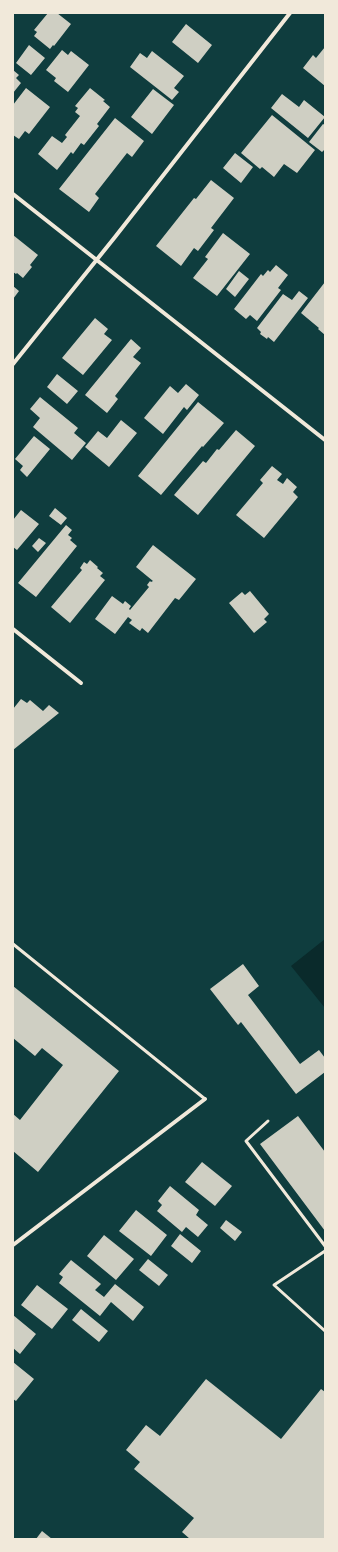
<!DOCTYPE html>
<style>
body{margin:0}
#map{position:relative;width:338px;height:1552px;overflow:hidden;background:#0f3d3e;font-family:"Varela Round",sans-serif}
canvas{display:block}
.frame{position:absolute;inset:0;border:14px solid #f1e9da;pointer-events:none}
</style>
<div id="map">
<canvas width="338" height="1552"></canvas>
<div class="frame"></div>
</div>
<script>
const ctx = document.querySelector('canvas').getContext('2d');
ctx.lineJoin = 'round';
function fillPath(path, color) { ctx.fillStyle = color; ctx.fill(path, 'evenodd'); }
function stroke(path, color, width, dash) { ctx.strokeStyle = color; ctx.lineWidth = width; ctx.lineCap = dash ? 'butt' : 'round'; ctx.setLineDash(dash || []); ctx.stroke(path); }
const water = new Path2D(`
 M 325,939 L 325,1008 L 291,966 Z`);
const building = new Path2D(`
 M 48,13 L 57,13 L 71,24 L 54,46 L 53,45 L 50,49 L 34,36 L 37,32 L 34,30 Z
 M 186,24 L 212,45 L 198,63 L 172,42 Z
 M 29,45 L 45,58 L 31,75 L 16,63 Z
 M 325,47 L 325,86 L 303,68 L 313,55 L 316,58 Z
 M 62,50 L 68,55 L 71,51 L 89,65 L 68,92 L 54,81 L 56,78 L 46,70 Z
 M 152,51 L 184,76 L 174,88 L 179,92 L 172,100 L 130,67 L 140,53 L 147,58 Z
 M 13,70 L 19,75 L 16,78 L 21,83 L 13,93 Z
 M 26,88 L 50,107 L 29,134 L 25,131 L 19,139 L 13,135 L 13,105 Z
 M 90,88 L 105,100 L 103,101 L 110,107 L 97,124 L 99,126 L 84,145 L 81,143 L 73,154 L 71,152 L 57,170 L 38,154 L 52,136 L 62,143 L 67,137 L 65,135 L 80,116 L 75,112 L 78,108 L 75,106 Z
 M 153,89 L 174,105 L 152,134 L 131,117 Z
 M 282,94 L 299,107 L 304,100 L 325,117 L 308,138 L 271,108 Z
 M 272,115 L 315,150 L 297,173 L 284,164 L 274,177 L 262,167 L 260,169 L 241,153 Z
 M 115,118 L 144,141 L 132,157 L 127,153 L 95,194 L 99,198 L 89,212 L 59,189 Z
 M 323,124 L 325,125 L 325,149 L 322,152 L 309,142 Z
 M 235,153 L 253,167 L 241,183 L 223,168 Z
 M 211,180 L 234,198 L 211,228 L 214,230 L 198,251 L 194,248 L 181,266 L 156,246 L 194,198 L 196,199 Z
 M 223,233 L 250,254 L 217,296 L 193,278 L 208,259 L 205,257 Z
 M 13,235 L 38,255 L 30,265 L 32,267 L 23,278 L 17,273 L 16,274 L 13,272 Z
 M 276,265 L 288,275 L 278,288 L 281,290 L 257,321 L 250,315 L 246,319 L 234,309 L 261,274 L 263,276 L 268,270 L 270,272 Z
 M 239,271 L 249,279 L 235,297 L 226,289 Z
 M 325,282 L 325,335 L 318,329 L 319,328 L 301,313 Z
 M 13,286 L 19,291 L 13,299 Z
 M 299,291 L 308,298 L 274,342 L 268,337 L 267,339 L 260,334 L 261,332 L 257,328 L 283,294 L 292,300 Z
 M 95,318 L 108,329 L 104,334 L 112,340 L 83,375 L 62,358 Z
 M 131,339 L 141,348 L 133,357 L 141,363 L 115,396 L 118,399 L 107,413 L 85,395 Z
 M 57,374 L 78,391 L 67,404 L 47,387 Z
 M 186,384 L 199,395 L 187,410 L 184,407 L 163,434 L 144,418 L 170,386 L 178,393 Z
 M 40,397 L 78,428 L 74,433 L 86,443 L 72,460 L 33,427 L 40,418 L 30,409 Z
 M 198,402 L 224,423 L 203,447 L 202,446 L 161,495 L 138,476 Z
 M 121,420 L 137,433 L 109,467 L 85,447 L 98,431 L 107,438 Z
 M 236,430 L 255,446 L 198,515 L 174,495 L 203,461 L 206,463 L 217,449 L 219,450 Z
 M 34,436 L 50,449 L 27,477 L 20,470 L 23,466 L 15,459 Z
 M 272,466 L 282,474 L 277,480 L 283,484 L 287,478 L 297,487 L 293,492 L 298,497 L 264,538 L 236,515 L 263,483 L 260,480 Z
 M 55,508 L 67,518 L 61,525 L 49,516 Z
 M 21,510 L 39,524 L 17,550 L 13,547 L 13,520 Z
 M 66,525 L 72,530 L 68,535 L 72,538 L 70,540 L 77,546 L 36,597 L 18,583 Z
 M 39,538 L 46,543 L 38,552 L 32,546 Z
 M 153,545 L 196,579 L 179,600 L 175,598 L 148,633 L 142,628 L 140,631 L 129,623 L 132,620 L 128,617 L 115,634 L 95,619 L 112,596 L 123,604 L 125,601 L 131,606 L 129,609 L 130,610 L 149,587 L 147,585 L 150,581 L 151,582 L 153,581 L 136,567 Z
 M 90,560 L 98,567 L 97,568 L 103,573 L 100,576 L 105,580 L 70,623 L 51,607 L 82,570 L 80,568 L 84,562 L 87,564 Z
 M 250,591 L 269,614 L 264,619 L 267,622 L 254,633 L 229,603 L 242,592 L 245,595 Z
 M 21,699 L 27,703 L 30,700 L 43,711 L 49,705 L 59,713 L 13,750 L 13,709 Z
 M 243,964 L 259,986 L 248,995 L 300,1064 L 319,1050 L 325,1058 L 325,1072 L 296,1094 L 241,1022 L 238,1025 L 210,989 Z
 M 13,986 L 119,1071 L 38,1172 L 13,1151 L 13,1114 L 20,1120 L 63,1065 L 42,1048 L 35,1056 L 13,1038 Z
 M 298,1116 L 325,1152 L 325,1231 L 260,1144 Z
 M 202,1162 L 232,1186 L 215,1206 L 185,1182 Z
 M 170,1186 L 199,1210 L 196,1215 L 208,1225 L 198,1237 L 186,1227 L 182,1232 L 157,1211 L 162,1205 L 158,1201 Z
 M 136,1210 L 167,1235 L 151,1256 L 119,1231 Z
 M 226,1220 L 242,1232 L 235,1241 L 220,1228 Z
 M 180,1234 L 201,1251 L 192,1263 L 171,1246 Z
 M 104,1235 L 134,1259 L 116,1280 L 87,1256 Z
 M 148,1259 L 168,1275 L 159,1286 L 139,1270 Z
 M 71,1260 L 101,1284 L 95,1290 L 104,1297 L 115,1284 L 144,1307 L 133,1321 L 111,1302 L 100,1316 L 59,1283 L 63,1277 L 59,1274 Z
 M 37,1285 L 68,1309 L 52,1329 L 21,1305 Z
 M 81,1309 L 108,1331 L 99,1342 L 72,1320 Z
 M 13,1315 L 36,1334 L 20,1354 L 13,1348 Z
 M 13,1362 L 34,1379 L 16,1401 L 13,1399 Z
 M 206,1379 L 281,1439 L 321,1389 L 325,1392 L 325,1539 L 190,1539 L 182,1532 L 194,1518 L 134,1469 L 140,1462 L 126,1450 L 146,1425 L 160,1436 Z
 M 42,1531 L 52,1539 L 36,1539 Z`);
const service = new Path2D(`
 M 13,944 L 205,1099
 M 268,1121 L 246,1141 L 325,1246
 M 325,1251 L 274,1285 L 325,1331`);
const minor = new Path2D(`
 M 13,194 L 325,440
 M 13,364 L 115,237 L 290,13
 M 13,629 L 81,683
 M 13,1245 L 205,1099`);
fillPath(water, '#0a2a2b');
fillPath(building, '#cfcfc3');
stroke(service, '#f1e9da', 3);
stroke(minor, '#f1e9da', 4);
</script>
